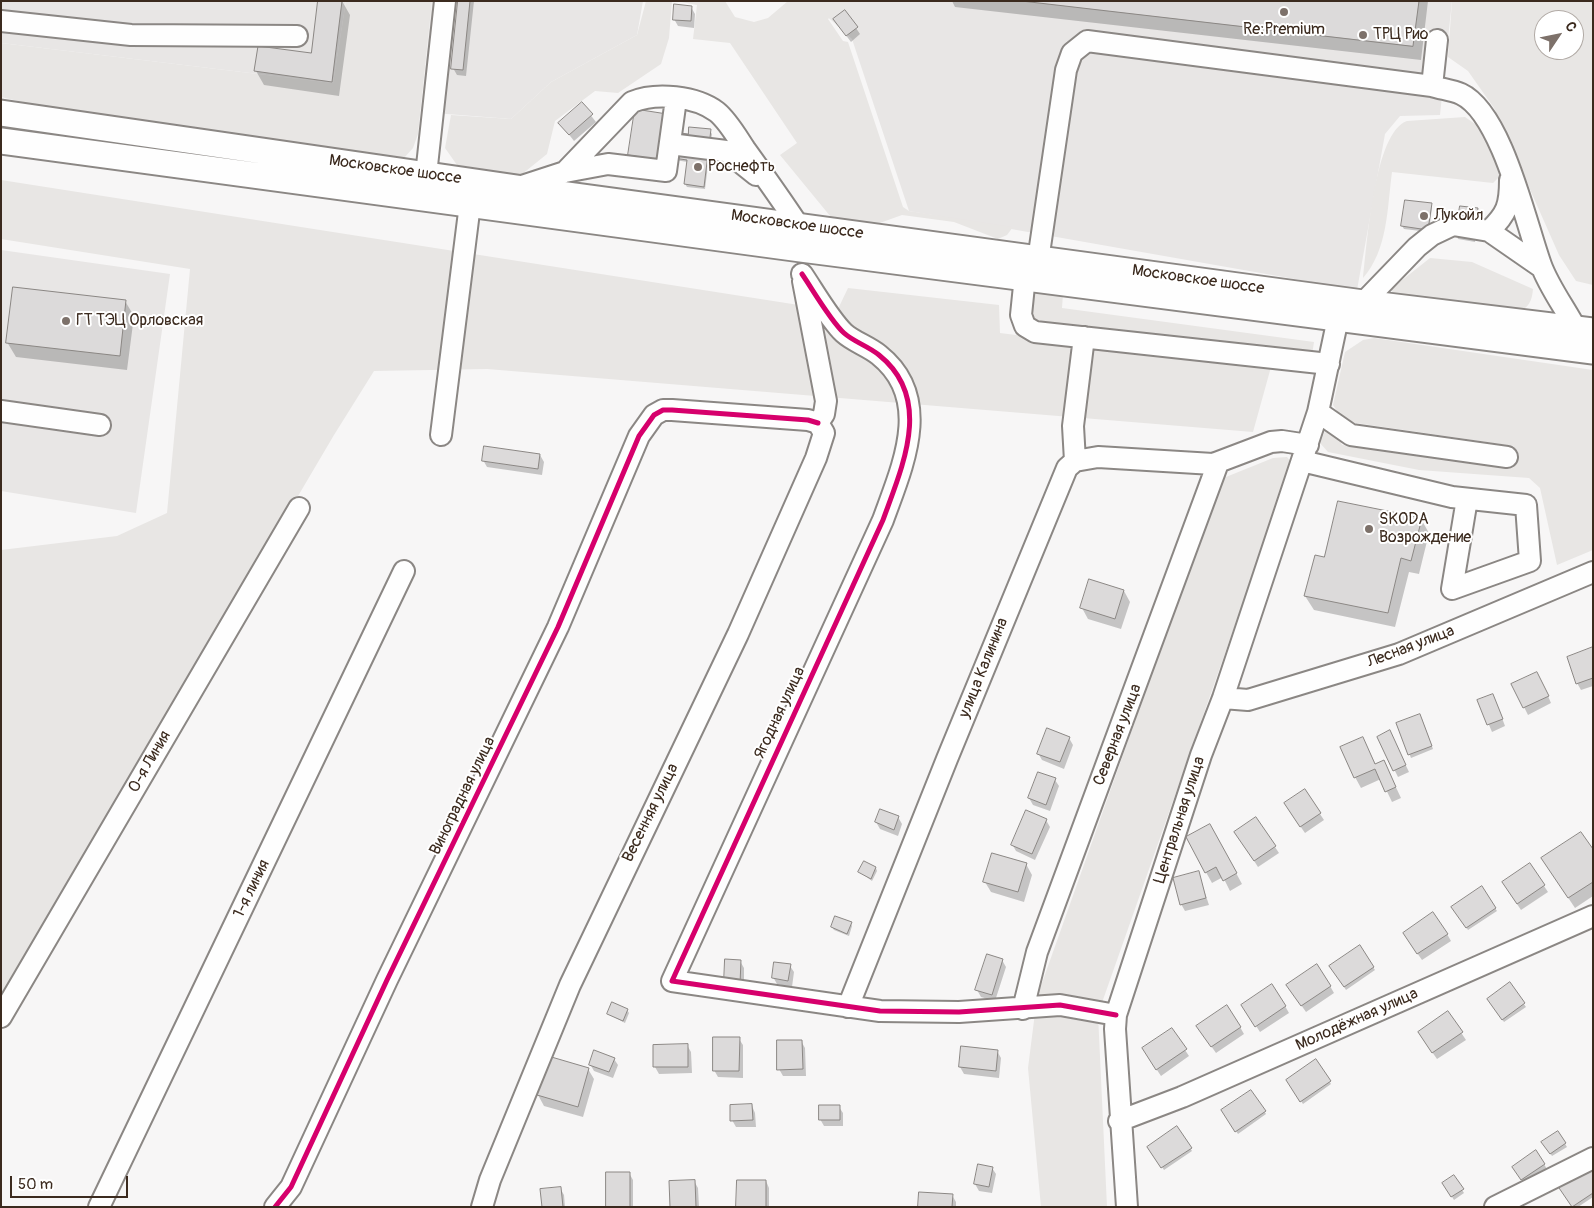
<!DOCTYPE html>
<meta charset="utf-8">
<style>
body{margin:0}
#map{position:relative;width:1594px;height:1208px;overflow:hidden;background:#f7f6f6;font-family:Pangolin,sans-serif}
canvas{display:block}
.frame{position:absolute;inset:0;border:2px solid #3b2a1e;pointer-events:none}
.north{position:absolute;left:1534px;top:10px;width:50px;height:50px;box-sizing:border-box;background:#fff;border:1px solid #b1aaa5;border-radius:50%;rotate:56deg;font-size:14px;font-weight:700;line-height:20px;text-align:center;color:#3b2a1e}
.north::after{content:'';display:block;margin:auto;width:18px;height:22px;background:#7d716a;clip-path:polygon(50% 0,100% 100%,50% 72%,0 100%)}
.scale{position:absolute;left:10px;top:1176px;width:118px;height:22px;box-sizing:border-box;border:2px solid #3b2a1e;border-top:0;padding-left:6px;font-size:15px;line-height:18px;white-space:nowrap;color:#3b2a1e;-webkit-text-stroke:4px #fff;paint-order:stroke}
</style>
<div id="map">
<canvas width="1594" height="1208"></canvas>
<div class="frame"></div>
<div class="north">С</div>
<div class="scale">50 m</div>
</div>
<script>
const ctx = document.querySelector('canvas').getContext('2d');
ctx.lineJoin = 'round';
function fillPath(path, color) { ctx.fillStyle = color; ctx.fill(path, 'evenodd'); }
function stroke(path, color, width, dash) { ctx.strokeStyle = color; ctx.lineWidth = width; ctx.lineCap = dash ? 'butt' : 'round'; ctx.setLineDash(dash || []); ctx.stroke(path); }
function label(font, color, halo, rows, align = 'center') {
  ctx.font = font + ' Pangolin,sans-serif'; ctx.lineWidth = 4; ctx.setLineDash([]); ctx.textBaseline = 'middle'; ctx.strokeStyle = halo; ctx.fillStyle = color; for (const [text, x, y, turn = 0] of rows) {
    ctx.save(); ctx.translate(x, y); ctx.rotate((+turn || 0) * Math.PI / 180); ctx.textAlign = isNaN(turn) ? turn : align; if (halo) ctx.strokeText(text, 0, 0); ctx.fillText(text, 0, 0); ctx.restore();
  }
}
const built = new Path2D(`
 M 1,1 L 346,1 L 333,83 L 1,43 Z
 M 432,1 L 643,1 L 637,35 L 551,82 L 511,119 L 421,112 Z
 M 810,1 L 1452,1 L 1440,115 L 1400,116 L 1385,134 L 1357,290 L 909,211 L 852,39 Z
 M 1,250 L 170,274 L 136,513 L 1,491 Z`);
const green = new Path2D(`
 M 346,1 L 432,1 L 418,134 L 413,148 L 404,158 L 27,103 L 1,97 L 1,43 L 333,83 Z
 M 646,1 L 672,1 L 669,38 L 661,64 L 618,93 L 595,91 L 555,121 L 547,154 L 521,175 L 457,165 L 445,148 L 451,115 L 511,119 L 551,82 L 637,35 Z
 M 676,1 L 725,1 L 735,17 L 754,22 L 768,18 L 788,1 L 848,1 L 828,19 L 843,41 L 848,42 L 903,207 L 909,211 L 1013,227 L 1007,235 L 998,239 L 954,222 L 902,215 L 877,224 L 835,222 L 780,155 L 797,143 L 730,43 L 693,39 L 697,5 Z
 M 1452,1 L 1593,1 L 1593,285 L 1576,281 L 1559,255 L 1494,108 L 1468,71 L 1448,57 ZM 1544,20 L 1574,20 L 1574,50 L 1544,50 Z
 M 1465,117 L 1478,126 L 1486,138 L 1499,170 L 1499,177 L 1493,183 L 1392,172 C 1387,209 1388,249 1363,278 C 1367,245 1374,132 1407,121 Z
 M 1,180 L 837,311 L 848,288 L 999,305 L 1000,333 L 1271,367 L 1253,432 L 487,369 L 374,371 L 334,435 L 1,1000 L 1,550 L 117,536 L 167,513 L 190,269 L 1,239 Z
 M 1430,258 L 1472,262 L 1533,289 C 1532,301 1529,308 1517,312 L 1394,296 L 1391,289 Z
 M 1030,290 L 1063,294 L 1062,308 L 1314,342 L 1312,355 L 1030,322 Z
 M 1374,338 L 1593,370 L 1593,550 L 1557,565 L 1540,488 L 1529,478 L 1419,470 L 1328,452 L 1320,443 L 1325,431 L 1337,434 L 1342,445 L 1513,466 L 1514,446 L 1349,422 L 1342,418 L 1333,405 L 1345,352 L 1363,340 Z
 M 1287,457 L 1292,463 L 1098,1014 L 1107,1207 L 1041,1207 L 1028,1068 L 1037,997 L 1221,479 L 1273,458 Z`);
const shadow = new Path2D(`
 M 319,1 L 342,1 L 350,15 L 339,96 L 264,85 L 256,71 L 312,54 Z
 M 460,1 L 474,1 L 466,76 L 457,75 L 453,68 Z
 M 952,1 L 1428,1 L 1421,60 L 955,7 Z
 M 691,7 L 695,14 L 694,28 L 678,26 L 674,19 Z
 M 839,26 L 856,28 L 860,34 L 851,42 Z
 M 582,104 L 596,122 L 574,141 L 560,123 Z
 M 710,131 L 712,134 L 705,189 L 687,187 L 685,184 L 688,162 L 667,159 L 635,165 L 629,155 L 671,134 L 689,136 Z
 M 1431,204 L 1432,207 L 1429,232 L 1404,229 L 1402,226 Z
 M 1478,210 L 1479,212 L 1475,242 L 1458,239 L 1457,236 Z
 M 125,301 L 134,316 L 127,370 L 16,357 L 7,342 Z
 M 540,455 L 544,462 L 542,475 L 487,467 L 483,460 Z
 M 1421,519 L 1429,533 L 1419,574 L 1409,572 L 1395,627 L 1314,610 L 1305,596 L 1325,558 Z
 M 1124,591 L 1130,602 L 1121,629 L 1088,619 L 1082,608 Z
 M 1593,649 L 1593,686 L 1581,690 L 1577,683 Z
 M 1541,680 L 1551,703 L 1528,715 L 1513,685 Z
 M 1479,701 L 1496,702 L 1505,726 L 1492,732 Z
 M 1422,719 L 1433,749 L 1411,758 L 1398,724 Z
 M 1378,737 L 1393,739 L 1409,772 L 1398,777 Z
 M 1069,738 L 1073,745 L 1064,769 L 1042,760 L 1038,753 Z
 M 1363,739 L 1376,765 L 1384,762 L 1401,798 L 1392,802 L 1381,779 L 1361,788 L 1355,777 Z
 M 1055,780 L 1059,786 L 1050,811 L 1033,805 L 1029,798 Z
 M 1289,810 L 1320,814 L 1324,820 L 1305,833 Z
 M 898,817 L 902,824 L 898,836 L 880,829 L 876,822 Z
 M 1046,820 L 1050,827 L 1035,860 L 1016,851 L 1012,844 Z
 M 1216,836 L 1242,884 L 1230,891 L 1223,877 L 1212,883 L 1187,838 Z
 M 1240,839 L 1275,847 L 1279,853 L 1258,867 Z
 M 1593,851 L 1593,896 L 1575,908 L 1549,869 Z
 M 1026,864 L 1032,875 L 1024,902 L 991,892 L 985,882 Z
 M 876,868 L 877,871 L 872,881 L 860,872 Z
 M 1198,872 L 1209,905 L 1185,911 L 1181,904 Z
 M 1544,886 L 1548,892 L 1521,910 L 1507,889 Z
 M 1482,888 L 1497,911 L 1468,930 L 1453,907 Z
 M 851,923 L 852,926 L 849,936 L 834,930 L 832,927 Z
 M 1447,934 L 1451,941 L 1422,960 L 1408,940 Z
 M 1359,947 L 1375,970 L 1346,990 L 1331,966 Z
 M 1002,960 L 1006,967 L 995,1001 L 981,997 L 977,990 Z
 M 740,961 L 744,968 L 744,990 L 729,990 Z
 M 790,966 L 794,972 L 792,987 L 777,984 L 773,977 Z
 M 1510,984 L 1526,1007 L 1504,1022 L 1490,1002 Z
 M 1330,986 L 1334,993 L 1306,1012 L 1292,992 Z
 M 1285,1006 L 1289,1013 L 1260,1032 L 1247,1012 Z
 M 627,1010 L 629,1013 L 625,1023 L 608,1014 Z
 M 1448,1013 L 1466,1040 L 1437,1059 L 1423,1039 Z
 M 1240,1027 L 1244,1034 L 1216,1053 L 1202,1033 Z
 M 739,1039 L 743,1045 L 743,1078 L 718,1077 L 714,1070 Z
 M 801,1041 L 805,1048 L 806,1076 L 783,1076 L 779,1069 Z
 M 687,1045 L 691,1052 L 692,1073 L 659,1074 L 655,1067 Z
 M 1185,1050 L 1189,1056 L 1161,1076 L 1147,1055 Z
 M 997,1051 L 1001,1058 L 999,1078 L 964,1074 L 960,1067 Z
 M 614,1059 L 618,1065 L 613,1078 L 594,1071 L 590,1064 Z
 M 1316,1061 L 1331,1084 L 1303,1104 L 1287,1080 Z
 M 588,1069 L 594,1079 L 583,1117 L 544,1106 L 538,1095 Z
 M 1251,1091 L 1266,1114 L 1238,1134 L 1222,1111 Z
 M 752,1106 L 755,1113 L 756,1127 L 736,1127 L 732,1120 Z
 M 839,1107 L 843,1113 L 843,1126 L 824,1126 L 820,1119 Z
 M 1177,1128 L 1192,1151 L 1164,1170 L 1149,1147 Z
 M 1558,1132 L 1567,1147 L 1552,1156 L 1543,1142 Z
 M 1544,1164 L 1548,1171 L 1526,1186 L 1518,1174 Z
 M 992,1168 L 996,1174 L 992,1193 L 979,1191 L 975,1184 Z
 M 629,1173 L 633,1180 L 633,1207 L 608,1207 Z
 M 1593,1174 L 1593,1197 L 1578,1207 L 1573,1207 L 1559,1186 Z
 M 1454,1177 L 1464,1193 L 1454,1200 L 1444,1184 Z
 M 694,1181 L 698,1188 L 699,1207 L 671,1207 Z
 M 766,1181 L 769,1188 L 769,1207 L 738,1207 Z
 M 560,1188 L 564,1195 L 565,1207 L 543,1207 Z
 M 952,1195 L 956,1202 L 956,1207 L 919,1207 Z`);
const building = new Path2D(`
 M 318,1 L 342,1 L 332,82 L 254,71 L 258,46 L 311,53 Z
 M 458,1 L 470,1 L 463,70 L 451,69 Z
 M 1022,1 L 1419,1 L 1413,46 Z
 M 674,4 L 692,6 L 691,21 L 673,20 Z
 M 845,10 L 858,27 L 846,36 L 833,19 Z
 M 582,102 L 593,114 L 569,135 L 558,123 Z
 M 635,109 L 667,114 L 660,160 L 628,155 Z
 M 689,127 L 711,129 L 704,187 L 684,184 L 687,160 L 660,156 L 664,131 L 688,134 Z
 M 1405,200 L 1432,203 L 1428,230 L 1401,226 Z
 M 1460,206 L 1478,208 L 1474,239 L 1455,236 Z
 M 13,287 L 126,300 L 120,356 L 6,343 Z
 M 484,446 L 540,454 L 538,469 L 482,461 Z
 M 1338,501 L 1422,518 L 1411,561 L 1401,558 L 1388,613 L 1304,596 L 1315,555 L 1324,557 Z
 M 1089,579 L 1124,590 L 1115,619 L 1080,608 Z
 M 1593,647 L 1593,678 L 1576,684 L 1567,657 Z
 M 1537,672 L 1549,696 L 1523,708 L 1511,684 Z
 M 1493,694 L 1503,719 L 1487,725 L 1477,700 Z
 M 1420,714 L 1432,746 L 1408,755 L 1396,723 Z
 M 1047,728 L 1070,737 L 1060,762 L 1037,754 Z
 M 1390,730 L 1406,765 L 1393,771 L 1377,737 Z
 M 1363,737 L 1375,764 L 1384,760 L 1396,787 L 1385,792 L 1375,769 L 1354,778 L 1340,747 Z
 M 1038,772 L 1056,778 L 1046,805 L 1028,798 Z
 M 1305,789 L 1321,813 L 1300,827 L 1284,803 Z
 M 880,809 L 899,816 L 894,830 L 875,822 Z
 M 1026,810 L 1047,819 L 1032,854 L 1011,845 Z
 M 1256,817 L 1276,846 L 1254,861 L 1234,832 Z
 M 1210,824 L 1237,873 L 1223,881 L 1216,867 L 1205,873 L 1186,837 Z
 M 1581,832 L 1593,849 L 1593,882 L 1568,898 L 1541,858 Z
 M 992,853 L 1027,863 L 1018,892 L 983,882 Z
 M 864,861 L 876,867 L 871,879 L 858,872 Z
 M 1530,863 L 1545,885 L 1517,904 L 1502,882 Z
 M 1199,871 L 1206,898 L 1180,905 L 1173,878 Z
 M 1482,886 L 1496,908 L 1466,928 L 1451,907 Z
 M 1433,912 L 1448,934 L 1417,954 L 1403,933 Z
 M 835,916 L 852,922 L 847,934 L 831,927 Z
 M 1360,945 L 1374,967 L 1344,987 L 1329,966 Z
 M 987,954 L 1003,959 L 992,995 L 975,990 Z
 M 725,959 L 741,960 L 740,984 L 724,983 Z
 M 774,962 L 791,964 L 788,981 L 772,978 Z
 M 1317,964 L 1331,986 L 1301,1006 L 1286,985 Z
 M 1510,982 L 1525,1003 L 1502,1020 L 1487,999 Z
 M 1272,984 L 1286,1006 L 1255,1027 L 1241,1005 Z
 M 612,1002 L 628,1009 L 623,1021 L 607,1014 Z
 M 1227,1005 L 1241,1027 L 1211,1047 L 1196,1026 Z
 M 1448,1011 L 1463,1032 L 1432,1053 L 1418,1032 Z
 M 1172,1028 L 1187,1049 L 1156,1070 L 1142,1048 Z
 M 713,1037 L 740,1037 L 739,1071 L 713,1071 Z
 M 777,1040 L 802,1040 L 803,1069 L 777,1070 Z
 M 688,1044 L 688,1067 L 653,1067 L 653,1045 Z
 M 961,1046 L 998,1050 L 996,1071 L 959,1067 Z
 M 594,1050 L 615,1058 L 609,1072 L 589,1065 Z
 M 548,1056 L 589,1068 L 578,1107 L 537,1095 Z
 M 1316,1059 L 1331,1081 L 1300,1102 L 1286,1080 Z
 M 1251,1090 L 1266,1111 L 1235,1132 L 1221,1110 Z
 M 752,1104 L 753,1120 L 730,1121 L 730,1105 Z
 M 819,1105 L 840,1105 L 840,1120 L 819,1120 Z
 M 1177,1126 L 1192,1148 L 1161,1168 L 1147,1147 Z
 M 1558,1131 L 1566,1143 L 1550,1154 L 1541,1142 Z
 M 1536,1150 L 1545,1164 L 1521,1180 L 1512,1167 Z
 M 978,1164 L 993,1167 L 989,1187 L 974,1184 Z
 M 1588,1165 L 1593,1172 L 1593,1193 L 1572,1207 L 1557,1185 Z
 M 606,1172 L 630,1172 L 630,1207 L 606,1207 Z
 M 1454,1175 L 1464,1189 L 1451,1197 L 1442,1183 Z
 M 695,1180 L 696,1207 L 670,1207 L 669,1181 Z
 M 737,1180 L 766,1180 L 766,1207 L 736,1207 Z
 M 561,1187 L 563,1207 L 542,1207 L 540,1189 Z
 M 919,1192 L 953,1194 L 952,1207 L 918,1207 Z`);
const minor = new Path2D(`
 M 1,21 L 131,35 L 297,36
 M 1432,86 L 1437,40
 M 670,144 L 726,151 L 756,175
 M 565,172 L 608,164 L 666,171 L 676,99
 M 426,175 L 445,1
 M 519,187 L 565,172 L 632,102 C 656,92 696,96 717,112 C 728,121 737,137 745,149 C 763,174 781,199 798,225
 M 1489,231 C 1507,214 1510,205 1510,180
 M 1019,266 L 1025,276 L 1021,315 L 1025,326 L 1035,332 L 1329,364
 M 802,274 C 813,290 830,320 844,333 C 854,342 868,346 879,355 C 934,399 902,467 883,520 L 672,981 L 880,1011 L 959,1012 L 1060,1005 L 1116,1015
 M 1036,274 L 1066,70 L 1072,53 L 1087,41 L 1432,86 C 1441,89 1452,90 1461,94 C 1502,113 1526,224 1541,265 C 1549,287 1565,308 1576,329
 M 803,281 L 826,401 L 824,414 L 818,423
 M 1363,303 L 1417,247 L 1432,235 L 1453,225 L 1489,231 L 1541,267
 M 1,411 L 100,425
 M 1318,412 L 1351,435 L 1507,457
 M 441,435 L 470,204
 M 1075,461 L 1073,426 L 1084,337
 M 1302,461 L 1452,497 L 1526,505 L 1530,561 L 1452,589 L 1467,499
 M 1223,698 L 1248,700 L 1399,654 L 1593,572
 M 848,1007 L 947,759 L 1067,468 L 1075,461 L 1098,457 L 1213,464 L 1271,442 L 1282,441 L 1308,445
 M 1023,1009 L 1037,952 L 1218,463
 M 1,1017 L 299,508
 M 1119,1121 L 1182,1097 L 1593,916
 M 99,1207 L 404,571
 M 275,1207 L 291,1187 L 387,980 L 558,627 L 639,436 L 654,415 L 663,410 L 672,410 L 808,420 L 818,423
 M 482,1207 L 490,1180 L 570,985 L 738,634 L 816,458 L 824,433 L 818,423
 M 1127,1207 L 1115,1029 L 1116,1015 L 1201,755 L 1223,698 L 1318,412 L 1341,304
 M 1495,1207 L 1593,1158`);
const major = new Path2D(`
 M 1,113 L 517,188 L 1363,303 L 1593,331
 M 1,141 L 801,249 L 1593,351`);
const cycleway = new Path2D(`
 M 802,274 C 813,290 830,320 844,333 C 854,342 868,346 879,355 C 934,399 902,467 883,520 L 672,981 L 880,1011 L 959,1012 L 1060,1005 L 1116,1015
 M 275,1207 L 291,1187 L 387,980 L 558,627 L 639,436 L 654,415 L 663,410 L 672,410 L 808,420 L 818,423`);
const markers = [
 [1284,12,5,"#7d716a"],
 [1363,35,5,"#7d716a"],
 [698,167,5,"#7d716a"],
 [1424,216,5,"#7d716a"],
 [66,321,5,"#7d716a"],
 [1369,529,5,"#7d716a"]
];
const poiNames = [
 ["Re:Premium",1284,30,"center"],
 ["ТРЦ Рио",1373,35],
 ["Роснефть",708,167],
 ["Лукойл",1434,216],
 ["ГТ ТЭЦ Орловская",76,321],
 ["SKODA",1379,520],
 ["Возрождение",1379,538]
];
const streetNames = [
 ["Московское шоссе",395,170,8],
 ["Московское шоссе",797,225,8],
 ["Московское шоссе",1198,280,8],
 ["Лесная улица",1411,647,-21],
 ["улица Калинина",984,668,-68],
 ["Ягодная улица",780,713,-65],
 ["Северная улица",1118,735,-69],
 ["0-я Линия",150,762,-60],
 ["Виноградная улица",463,796,-64],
 ["Весенняя улица",651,813,-64],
 ["Центральная улица",1180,820,-72],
 ["1-я линия",252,889,-64],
 ["Молодёжная улица",1357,1020,-24]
];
fillPath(built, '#e8e6e5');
fillPath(green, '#e8e6e4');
fillPath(shadow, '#0003');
fillPath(building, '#dcdada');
stroke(building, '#8b8784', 1);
stroke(minor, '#8b8784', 24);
stroke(major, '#8b8784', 29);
stroke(minor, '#fefefe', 20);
stroke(major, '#fefefe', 25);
stroke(cycleway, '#d6006c', 5);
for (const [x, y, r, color] of markers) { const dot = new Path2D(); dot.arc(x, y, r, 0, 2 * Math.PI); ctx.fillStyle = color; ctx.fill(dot); stroke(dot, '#fff', 2); }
label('16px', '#3b2a1e', '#fff', poiNames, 'left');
label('16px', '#3b2a1e', '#fff', streetNames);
</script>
